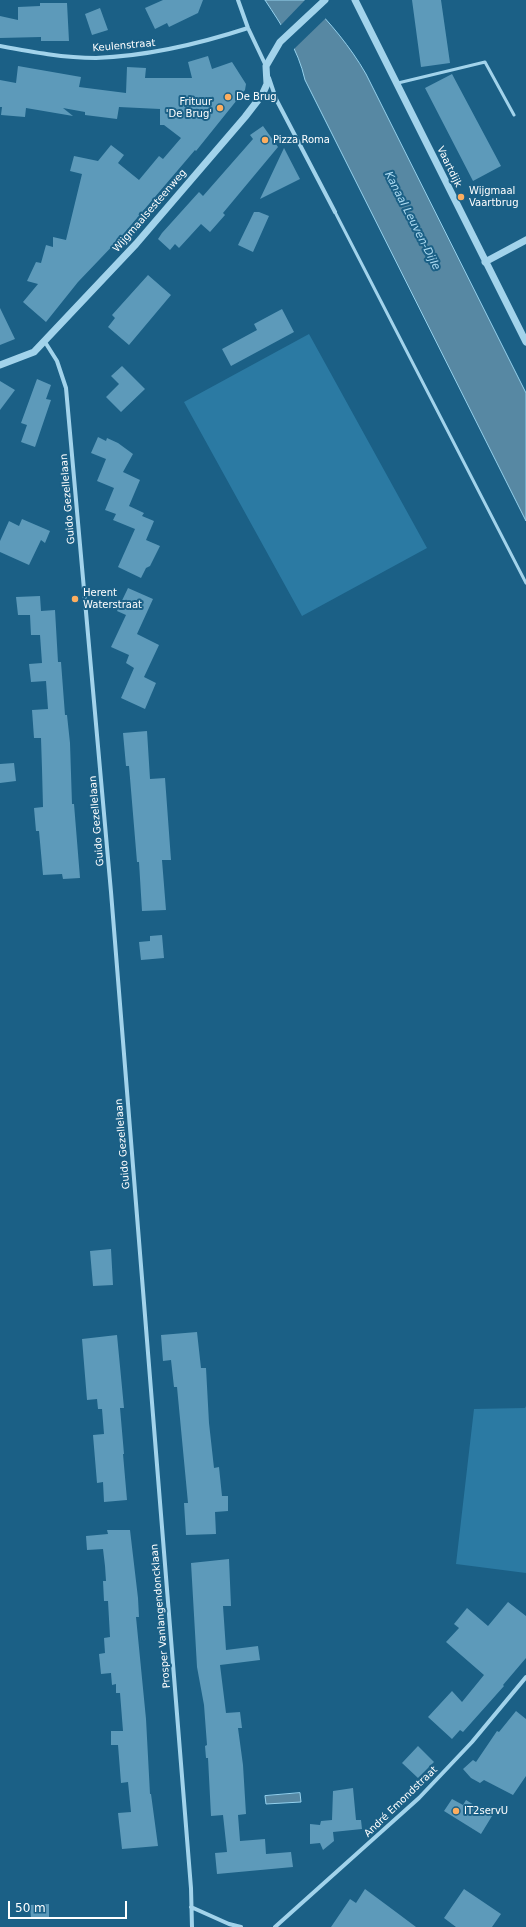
<!DOCTYPE html>
<meta charset="utf-8">
<style>
body{margin:0}
#map{position:relative;width:526px;height:1927px;overflow:hidden;background:#1b6086;font-family:"DejaVu Sans",sans-serif}
canvas{display:block}
.scale{position:absolute;left:8px;top:1901px;width:119px;height:18px;box-sizing:border-box;border:2px solid #fff;border-top:0;padding-left:5px;font-size:12px;line-height:14px;white-space:nowrap;color:#fff;-webkit-text-stroke:3px #1b6086;paint-order:stroke}
</style>
<div id="map">
<canvas width="526" height="1927"></canvas>
<div class="scale">50 m</div>
</div>
<script>
const ctx = document.querySelector('canvas').getContext('2d');
ctx.lineJoin = 'round';
function fillPath(path, color) { ctx.fillStyle = color; ctx.fill(path, 'evenodd'); }
function stroke(path, color, width, dash) { ctx.strokeStyle = color; ctx.lineWidth = width; ctx.lineCap = dash ? 'butt' : 'round'; ctx.setLineDash(dash || []); ctx.stroke(path); }
function label(font, color, halo, rows, align = 'center') {
  ctx.font = font + ' "DejaVu Sans",sans-serif'; ctx.lineWidth = 4; ctx.setLineDash([]); ctx.textBaseline = 'middle'; ctx.strokeStyle = halo; ctx.fillStyle = color; for (const [text, x, y, turn = 0] of rows) {
    ctx.save(); ctx.translate(x, y); ctx.rotate((+turn || 0) * Math.PI / 180); ctx.textAlign = isNaN(turn) ? turn : align; if (halo) ctx.strokeText(text, 0, 0); ctx.fillText(text, 0, 0); ctx.restore();
  }
}
const green = new Path2D(`
 M 309,334 L 427,548 L 302,616 L 184,402 Z
 M 526,1406 L 526,1573 L 456,1564 L 474,1409 L 525,1408 Z`);
const water = new Path2D(`
 M 265,0 L 308,0 C 330,23 350,46 366,74 L 526,393 L 526,521 L 305,80 C 298,49 282,26 265,0 Z
 M 300,1793 L 301,1802 L 266,1804 L 265,1796 Z`);
const pier = new Path2D(`
 M 305,0 L 311,0 L 327,17 L 293,50 L 280,26 Z`);
const building = new Path2D(`
 M 163,0 L 203,0 L 198,13 L 169,27 L 167,23 L 155,29 L 145,8 Z
 M 412,0 L 441,0 L 450,63 L 421,67 Z
 M 40,3 L 67,3 L 69,41 L 41,41 L 41,37 L 0,38 L 0,16 L 18,20 L 18,7 L 40,6 Z
 M 100,8 L 108,30 L 92,35 L 85,14 Z
 M 208,56 L 212,69 L 232,62 L 246,84 L 245,90 L 196,151 L 195,150 L 120,238 L 78,282 L 46,322 L 23,302 L 38,284 L 27,281 L 36,262 L 41,263 L 46,245 L 53,247 L 53,237 L 66,240 L 82,174 L 70,171 L 74,156 L 98,161 L 111,145 L 124,155 L 118,163 L 139,180 L 159,156 L 163,159 L 181,138 L 164,125 L 160,125 L 160,109 L 119,107 L 117,119 L 85,115 L 85,112 L 63,108 L 73,116 L 26,108 L 25,117 L 1,115 L 2,107 L 0,107 L 0,80 L 16,83 L 18,66 L 81,77 L 79,87 L 126,93 L 127,67 L 146,68 L 145,78 L 192,78 L 188,62 Z
 M 452,74 L 501,166 L 473,181 L 425,88 Z
 M 263,126 L 278,147 L 223,213 L 225,215 L 210,232 L 201,224 L 179,248 L 175,244 L 170,250 L 158,239 L 162,233 L 199,192 L 203,196 L 253,139 L 250,135 Z
 M 284,148 L 300,179 L 260,199 Z
 M 254,212 L 259,212 L 269,216 L 253,252 L 238,245 Z
 M 148,275 L 171,295 L 129,345 L 108,327 L 115,318 L 112,315 Z
 M 0,308 L 15,339 L 0,345 Z
 M 282,309 L 294,332 L 231,366 L 222,349 L 257,330 L 254,324 Z
 M 122,366 L 145,389 L 121,412 L 106,397 L 119,384 L 111,376 Z
 M 37,379 L 51,385 L 46,399 L 51,400 L 35,447 L 21,442 L 27,425 L 21,423 Z
 M 0,381 L 15,390 L 0,410 Z
 M 98,437 L 106,441 L 107,438 L 118,443 L 133,454 L 123,472 L 140,480 L 129,506 L 144,513 L 142,516 L 154,521 L 146,540 L 160,546 L 150,566 L 146,568 L 141,578 L 118,567 L 135,529 L 113,520 L 116,514 L 105,510 L 114,488 L 97,481 L 106,459 L 91,453 Z
 M 22,519 L 50,531 L 45,543 L 41,540 L 29,565 L 0,552 L 0,541 L 9,521 L 19,526 Z
 M 128,588 L 153,599 L 137,634 L 159,645 L 144,677 L 156,683 L 145,709 L 121,698 L 134,668 L 126,663 L 129,655 L 111,647 L 126,615 L 117,611 Z
 M 40,596 L 41,611 L 55,610 L 58,662 L 61,662 L 65,715 L 67,715 L 70,743 L 72,804 L 74,804 L 80,878 L 63,879 L 62,874 L 43,875 L 39,831 L 36,831 L 34,808 L 43,807 L 42,769 L 41,738 L 34,738 L 32,710 L 48,709 L 46,681 L 31,682 L 29,664 L 42,663 L 40,635 L 31,635 L 30,615 L 18,615 L 16,597 Z
 M 147,731 L 150,779 L 165,778 L 171,860 L 162,860 L 166,910 L 142,911 L 139,862 L 137,862 L 129,766 L 126,766 L 123,733 Z
 M 14,763 L 16,781 L 0,783 L 0,764 Z
 M 162,935 L 164,958 L 141,960 L 139,942 L 150,941 L 150,936 Z
 M 111,1249 L 113,1285 L 93,1286 L 90,1251 Z
 M 197,1332 L 201,1368 L 206,1368 L 209,1423 L 214,1468 L 219,1467 L 222,1496 L 228,1496 L 228,1511 L 215,1512 L 216,1534 L 186,1535 L 184,1503 L 188,1503 L 177,1387 L 174,1387 L 171,1360 L 163,1361 L 161,1335 Z
 M 117,1335 L 124,1408 L 120,1408 L 124,1454 L 123,1454 L 127,1500 L 104,1502 L 103,1482 L 97,1483 L 93,1435 L 104,1434 L 102,1409 L 98,1409 L 97,1399 L 87,1400 L 82,1339 Z
 M 107,1530 L 130,1530 L 138,1598 L 139,1617 L 136,1617 L 146,1719 L 150,1794 L 151,1794 L 158,1846 L 122,1849 L 118,1813 L 131,1812 L 128,1782 L 121,1783 L 118,1745 L 111,1745 L 111,1731 L 123,1731 L 120,1693 L 116,1693 L 116,1684 L 112,1685 L 111,1673 L 101,1674 L 99,1654 L 105,1653 L 104,1638 L 110,1637 L 108,1601 L 104,1601 L 103,1581 L 106,1581 L 105,1566 L 103,1549 L 87,1550 L 86,1536 L 108,1534 Z
 M 229,1559 L 231,1606 L 223,1606 L 226,1650 L 258,1646 L 260,1660 L 220,1665 L 226,1713 L 240,1712 L 242,1728 L 238,1728 L 243,1765 L 246,1814 L 238,1815 L 240,1841 L 265,1839 L 266,1854 L 291,1852 L 293,1867 L 217,1874 L 215,1853 L 227,1852 L 223,1815 L 211,1816 L 208,1758 L 206,1758 L 205,1746 L 207,1745 L 204,1705 L 197,1667 L 191,1563 Z
 M 508,1602 L 526,1616 L 526,1658 L 503,1685 L 504,1686 L 463,1732 L 460,1730 L 452,1739 L 428,1717 L 452,1691 L 462,1702 L 484,1675 L 446,1642 L 459,1628 L 454,1624 L 467,1608 L 488,1626 Z
 M 516,1711 L 526,1719 L 526,1776 L 513,1795 L 484,1780 L 480,1783 L 471,1778 L 463,1769 L 473,1760 L 476,1762 L 497,1731 L 499,1732 Z
 M 418,1746 L 434,1762 L 418,1778 L 402,1763 Z
 M 353,1788 L 356,1820 L 350,1820 L 361,1820 L 362,1829 L 333,1832 L 334,1841 L 323,1850 L 320,1843 L 310,1844 L 310,1824 L 320,1825 L 321,1821 L 332,1820 L 333,1791 Z
 M 452,1799 L 463,1805 L 466,1800 L 492,1816 L 481,1834 L 444,1811 Z
 M 365,1889 L 396,1912 L 416,1927 L 331,1927 L 350,1899 L 356,1903 Z
 M 464,1889 L 501,1914 L 492,1927 L 456,1927 L 444,1918 Z
 M 49,1904 L 49,1917 L 31,1918 L 30,1905 Z`);
const service = new Path2D(`
 M 398,83 L 485,62 L 514,115
 M 335,212 L 526,583`);
const minor = new Path2D(`
 M 238,0 L 248,28 L 266,66
 M 0,46 C 32,52 64,58 96,58 C 148,56 199,44 248,28
 M 269,78 L 276,99 L 335,212
 M 45,342 L 57,361 L 66,388 L 111,892 L 191,1888 L 192,1927
 M 191,1907 L 229,1924 L 241,1927
 M 275,1927 L 419,1798 L 472,1742 L 526,1677`);
const tertiary = new Path2D(`
 M 355,0 L 526,342
 M 485,262 L 526,240
 M 0,365 L 34,352 L 136,244 L 245,117 L 262,95 L 267,84 L 266,66 L 280,42 L 325,0`);
const markers = [
 [228,97,4,"#fdae5f"],
 [220,108,4,"#fdae5f"],
 [265,140,4,"#fdae5f"],
 [461,197,4,"#fdae5f"],
 [75,599,4,"#fdae5f"],
 [456,1811,4,"#fdae5f"]
];
const streetNames = [
 ["Keulenstraat",124,46,-5],
 ["Vaartdijk",449,167,64],
 ["Wijgmaalsesteenweg",150,211,-49],
 ["Guido Gezellelaan",68,499,-95],
 ["Guido Gezellelaan",97,821,-95],
 ["Guido Gezellelaan",123,1144,-95],
 ["Prosper Vanlangendoncklaan",161,1616,-95],
 ["André Emondstraat",401,1802,-44]
];
const poiNames = [
 ["De Brug",236,97],
 ["Frituur",212,102,"right"],
 ["'De Brug'",212,114,"right"],
 ["Pizza Roma",273,140],
 ["Wijgmaal",469,191],
 ["Vaartbrug",469,203],
 ["Herent",83,593],
 ["Waterstraat",83,605],
 ["IT2servU",464,1811]
];
const waterNames = [
 ["Kanaal Leuven-Dijle",412,221,63]
];
fillPath(green, '#2b7aa3');
fillPath(water, '#5788a3');
stroke(water, '#95d1ed', 1);
fillPath(pier, '#1b6086');
fillPath(building, '#5d9aba');
stroke(service, '#a2d3eb', 3);
stroke(minor, '#a2d3eb', 4);
stroke(tertiary, '#a2d3eb', 7);
for (const [x, y, r, color] of markers) { const dot = new Path2D(); dot.arc(x, y, r, 0, 2 * Math.PI); ctx.fillStyle = color; ctx.fill(dot); stroke(dot, '#1b6086', 1.5); }
label('10px', '#fff', '#1b6086', streetNames);
label('10px', '#fff', '#1b6086', poiNames, 'left');
label('italic 11px', '#aedcf3', '#1b6086', waterNames);
</script>
